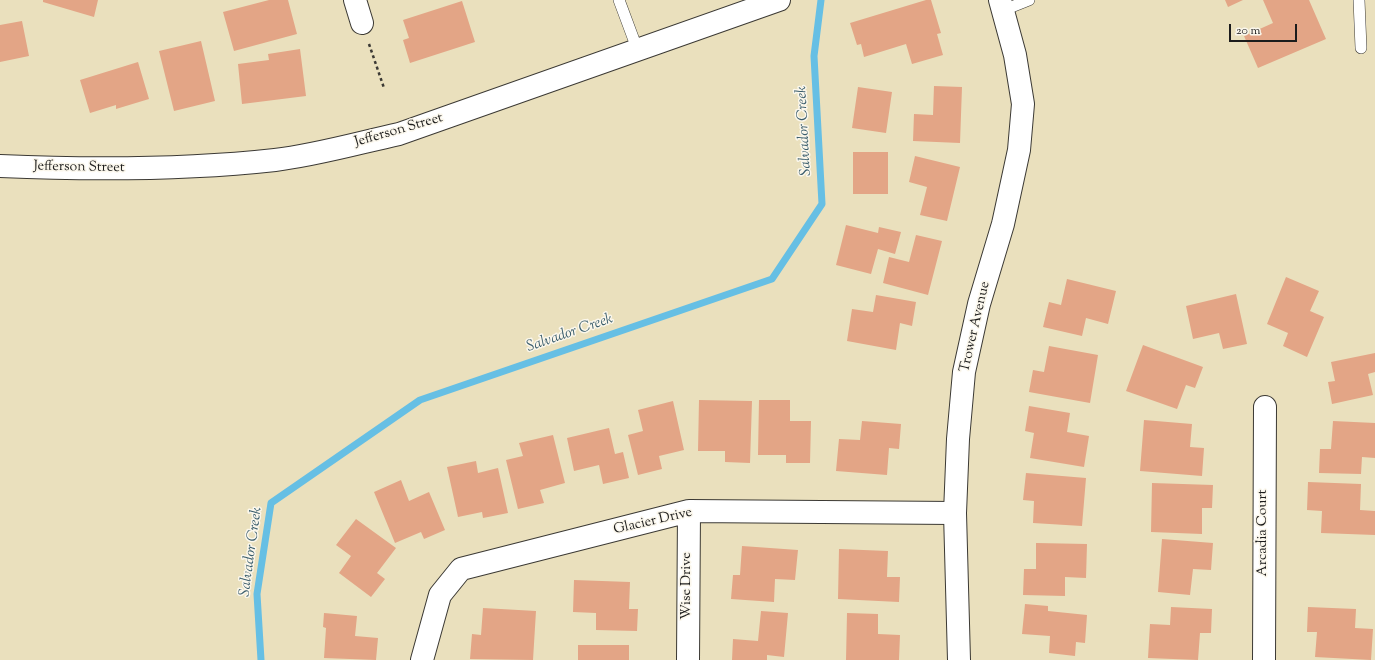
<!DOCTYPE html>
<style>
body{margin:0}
#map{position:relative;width:1375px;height:660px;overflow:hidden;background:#eae0bd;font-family:"Sorts Mill Goudy",serif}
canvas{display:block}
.scale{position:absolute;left:1229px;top:24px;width:68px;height:18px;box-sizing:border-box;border:2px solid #1c1c1c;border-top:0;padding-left:5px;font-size:12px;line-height:14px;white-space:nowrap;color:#1c1c1c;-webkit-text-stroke:3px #fbf7ec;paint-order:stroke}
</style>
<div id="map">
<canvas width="1375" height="660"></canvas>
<div class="scale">20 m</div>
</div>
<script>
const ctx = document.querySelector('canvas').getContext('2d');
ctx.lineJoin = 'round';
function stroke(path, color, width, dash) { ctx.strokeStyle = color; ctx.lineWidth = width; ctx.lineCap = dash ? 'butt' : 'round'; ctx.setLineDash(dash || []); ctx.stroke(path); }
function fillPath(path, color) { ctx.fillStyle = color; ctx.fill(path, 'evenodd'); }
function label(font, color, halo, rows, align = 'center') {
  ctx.font = font + ' "Sorts Mill Goudy",serif'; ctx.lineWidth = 3; ctx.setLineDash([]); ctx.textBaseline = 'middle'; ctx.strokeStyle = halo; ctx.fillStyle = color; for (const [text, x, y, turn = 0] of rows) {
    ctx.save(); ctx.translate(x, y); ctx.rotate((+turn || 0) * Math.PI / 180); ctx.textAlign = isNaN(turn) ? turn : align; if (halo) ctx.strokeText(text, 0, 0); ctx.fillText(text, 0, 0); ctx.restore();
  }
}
const stream = new Path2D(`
 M 261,660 L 257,594 L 271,503 L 420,400 L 772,279 L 822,204 L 814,56 L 821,0`);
const building = new Path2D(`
 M 43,0 L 98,0 L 94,17 L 43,2 Z
 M 269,0 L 288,0 L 297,34 L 234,51 L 223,12 Z
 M 926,0 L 931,0 L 941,33 L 937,34 L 943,55 L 912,64 L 906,44 L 864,57 L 861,44 L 857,45 L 850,23 Z
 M 1225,0 L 1243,0 L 1228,7 Z
 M 1263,0 L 1309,0 L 1326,39 L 1258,68 L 1244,36 L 1273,23 Z
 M 462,1 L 475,42 L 410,63 L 403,40 L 409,38 L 403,20 Z
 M 22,21 L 29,56 L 0,62 L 0,25 Z
 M 201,41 L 215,101 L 174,111 L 159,51 Z
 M 300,49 L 306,96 L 242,104 L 238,64 L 269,60 L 268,54 Z
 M 138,62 L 149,99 L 116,109 L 116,105 L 90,113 L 80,80 Z
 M 934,86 L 962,87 L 960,143 L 913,141 L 914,114 L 933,115 Z
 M 858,87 L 892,92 L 886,133 L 852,128 Z
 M 853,152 L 888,152 L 888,194 L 853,194 Z
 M 915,156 L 960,167 L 947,221 L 920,215 L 927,187 L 909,182 Z
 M 846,225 L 878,233 L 879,227 L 901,232 L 895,254 L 878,249 L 871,274 L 836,265 Z
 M 916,235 L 942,241 L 928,295 L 883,283 L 889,257 L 909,262 Z
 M 1286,277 L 1319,291 L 1310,311 L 1324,317 L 1307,357 L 1283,346 L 1288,333 L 1267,324 Z
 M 1067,279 L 1116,291 L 1108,324 L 1086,318 L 1082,336 L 1043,327 L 1049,302 L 1061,305 Z
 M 1236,294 L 1247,344 L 1223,349 L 1219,333 L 1193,339 L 1186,306 Z
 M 876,295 L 916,302 L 912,326 L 900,323 L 896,350 L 847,341 L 852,309 L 873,312 Z
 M 1143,345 L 1203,367 L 1195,388 L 1186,385 L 1177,409 L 1126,391 Z
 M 1049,346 L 1098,355 L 1090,403 L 1029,392 L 1033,370 L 1044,372 Z
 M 1375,353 L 1375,372 L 1368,374 L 1373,395 L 1332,404 L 1328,382 L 1335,381 L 1331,362 Z
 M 699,400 L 752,401 L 750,463 L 725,462 L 725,451 L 698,451 Z
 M 759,400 L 790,400 L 790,421 L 811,421 L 810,463 L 786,463 L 786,455 L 758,455 Z
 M 673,401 L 684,450 L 659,456 L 662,469 L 638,475 L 628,435 L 643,431 L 638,410 Z
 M 1029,406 L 1070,413 L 1067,432 L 1089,436 L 1084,467 L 1030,458 L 1034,433 L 1025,431 Z
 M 1144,420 L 1192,424 L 1190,447 L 1204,448 L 1202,476 L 1140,471 Z
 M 862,421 L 901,424 L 899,449 L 889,448 L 887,475 L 836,471 L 839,439 L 860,440 Z
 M 1333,421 L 1375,423 L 1375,458 L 1362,457 L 1361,474 L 1319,473 L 1320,449 L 1331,449 Z
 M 609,428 L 615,454 L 623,452 L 629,478 L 603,484 L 599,465 L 574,471 L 567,438 Z
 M 553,435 L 565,483 L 540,490 L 544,503 L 518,509 L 506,460 L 523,456 L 519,443 Z
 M 476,461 L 478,473 L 498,468 L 508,513 L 483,518 L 482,512 L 458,517 L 447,467 Z
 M 1026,473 L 1086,478 L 1082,526 L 1033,523 L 1034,501 L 1023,500 Z
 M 401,480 L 409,501 L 429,492 L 445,530 L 424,539 L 421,532 L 395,543 L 374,492 Z
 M 1308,482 L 1361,484 L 1360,510 L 1375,511 L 1375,535 L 1321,533 L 1322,511 L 1307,510 Z
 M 1152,483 L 1213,485 L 1212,508 L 1202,508 L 1202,534 L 1151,532 Z
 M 356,519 L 396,548 L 377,573 L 385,579 L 371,597 L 339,573 L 351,556 L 336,545 Z
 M 1162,539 L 1213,543 L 1211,570 L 1193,569 L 1190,595 L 1158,592 Z
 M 1036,543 L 1087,544 L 1086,578 L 1065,577 L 1065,596 L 1023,595 L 1024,569 L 1036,569 Z
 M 742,546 L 798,550 L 795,580 L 775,579 L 774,602 L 731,599 L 733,575 L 740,575 Z
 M 839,549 L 888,551 L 887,577 L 900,577 L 899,602 L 838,599 Z
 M 574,580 L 630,582 L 629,609 L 638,609 L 637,631 L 596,630 L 596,613 L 573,612 Z
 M 1025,604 L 1048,606 L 1048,611 L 1087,615 L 1085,643 L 1076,642 L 1075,656 L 1049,653 L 1050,636 L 1022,634 Z
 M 1171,607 L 1212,609 L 1211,633 L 1200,633 L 1198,660 L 1148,658 L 1150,624 L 1170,625 Z
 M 1308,607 L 1356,609 L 1355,628 L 1373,629 L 1371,660 L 1315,657 L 1317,632 L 1307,632 Z
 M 483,608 L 536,611 L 533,660 L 470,659 L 472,634 L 481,635 Z
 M 761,611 L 788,613 L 784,657 L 767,655 L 767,660 L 732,660 L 733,639 L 758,641 Z
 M 324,613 L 357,616 L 355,636 L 378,638 L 376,660 L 324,658 L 326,628 L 323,627 Z
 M 847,613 L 878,614 L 878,634 L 900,635 L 899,660 L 846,660 Z
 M 578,645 L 629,645 L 629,660 L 578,660 Z`);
const path = new Path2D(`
 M 369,44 L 384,88`);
const lane = new Path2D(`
 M 619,0 L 638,51
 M 1359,0 L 1361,48
 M 1004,10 L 1029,0`);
const street = new Path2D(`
 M 355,0 L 362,23
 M 422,660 L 440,595 L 461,569 L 689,511 L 955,513
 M 688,660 L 689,511
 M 1264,660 L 1265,407`);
const secondary = new Path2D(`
 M 0,166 C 92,170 183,170 275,160 C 317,155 358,143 399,134 L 779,0
 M 959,660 L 955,513 L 958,439 L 964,372 L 979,304 L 1003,224 L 1019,150 L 1023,104 L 1015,55 L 1000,0`);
const streetNames = [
 ["Jefferson Street",399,131,-16],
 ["Jefferson Street",79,168,1],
 ["Trower Avenue",976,327,-77],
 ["Glacier Drive",653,522,-13],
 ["Arcadia Court",1264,533,-90],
 ["Wise Drive",688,586,-90]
];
const waterNames = [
 ["Salvador Creek",805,131,-93],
 ["Salvador Creek",570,334,-19],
 ["Salvador Creek",252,552,-82]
];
stroke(stream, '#66bfe4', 7);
fillPath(building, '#e3a586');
stroke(lane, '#3b3934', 12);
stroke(street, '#3b3934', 24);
stroke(secondary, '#3b3934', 24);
stroke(path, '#3b3934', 2.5, [3, 3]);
stroke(lane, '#fff', 11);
stroke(street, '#fff', 22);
stroke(secondary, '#fff', 22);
label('14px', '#1c1c1c', '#fbf7ec', streetNames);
label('italic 15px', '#3a5d6c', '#fbf7ec', waterNames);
</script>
